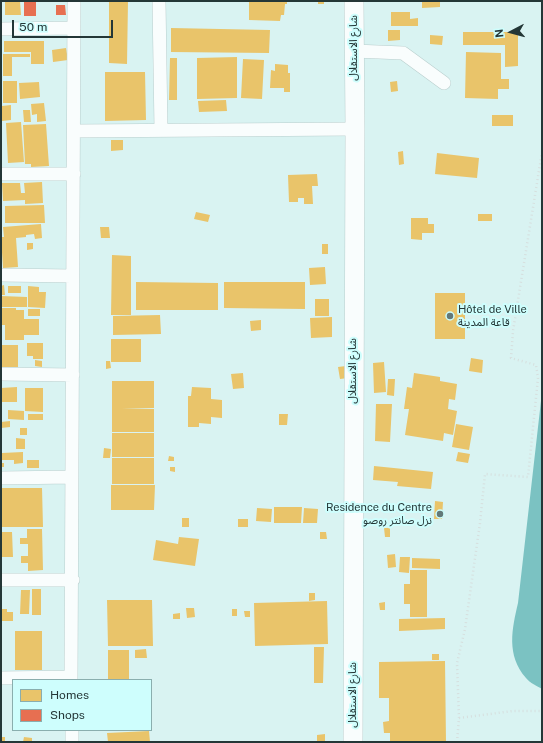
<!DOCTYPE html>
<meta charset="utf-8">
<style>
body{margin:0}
#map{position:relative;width:543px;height:743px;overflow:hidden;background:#d9f3f2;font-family:"Public Sans",sans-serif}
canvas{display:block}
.frame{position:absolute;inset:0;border:2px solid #243737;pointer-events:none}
.legend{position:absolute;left:12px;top:679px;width:140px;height:52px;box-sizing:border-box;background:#cefefd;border:1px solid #8aaeae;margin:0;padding:5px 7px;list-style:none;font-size:12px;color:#243737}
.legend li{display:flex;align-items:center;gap:8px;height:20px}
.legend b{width:20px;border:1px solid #8aaeae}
.north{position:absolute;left:491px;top:12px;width:40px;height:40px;-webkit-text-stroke:3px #cefefd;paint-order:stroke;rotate:264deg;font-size:11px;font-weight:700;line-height:16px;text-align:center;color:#243737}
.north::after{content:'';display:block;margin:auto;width:14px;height:18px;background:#243737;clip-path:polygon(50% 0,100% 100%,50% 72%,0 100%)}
.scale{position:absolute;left:12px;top:20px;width:101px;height:18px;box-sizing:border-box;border:2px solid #243737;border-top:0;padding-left:5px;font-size:12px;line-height:14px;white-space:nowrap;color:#243737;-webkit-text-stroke:3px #cefefd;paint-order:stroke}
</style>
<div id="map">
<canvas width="543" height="743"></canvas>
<div class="frame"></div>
<ul class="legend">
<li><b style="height:11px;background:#e9c46a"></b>Homes</li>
<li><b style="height:11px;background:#e76f51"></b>Shops</li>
</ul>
<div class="north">N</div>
<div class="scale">50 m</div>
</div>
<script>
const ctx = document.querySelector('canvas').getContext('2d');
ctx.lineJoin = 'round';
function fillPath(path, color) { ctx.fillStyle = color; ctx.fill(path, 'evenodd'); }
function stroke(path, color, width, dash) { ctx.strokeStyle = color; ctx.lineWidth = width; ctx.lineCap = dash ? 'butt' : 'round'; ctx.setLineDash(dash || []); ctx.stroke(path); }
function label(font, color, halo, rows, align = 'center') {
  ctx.font = font + ' "Public Sans","Noto Sans Arabic",sans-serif'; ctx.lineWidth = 4; ctx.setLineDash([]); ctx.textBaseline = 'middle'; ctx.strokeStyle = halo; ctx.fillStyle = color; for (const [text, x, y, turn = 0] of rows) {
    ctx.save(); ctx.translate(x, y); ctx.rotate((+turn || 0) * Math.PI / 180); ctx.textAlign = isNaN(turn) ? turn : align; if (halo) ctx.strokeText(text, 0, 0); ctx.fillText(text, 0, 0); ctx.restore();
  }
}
const water = new Path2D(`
 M 542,392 L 542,689 C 537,686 530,683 526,678 C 506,655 512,629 518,603 Z`);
const homes = new Path2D(`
 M 5,1 L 20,1 L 21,15 L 5,15 Z
 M 109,1 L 128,1 L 127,64 L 109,63 Z
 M 249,1 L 287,1 L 287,4 L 285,4 L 284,15 L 281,15 L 280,21 L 249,20 Z
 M 318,1 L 324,1 L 324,4 L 318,4 Z
 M 422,1 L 440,1 L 440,7 L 422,8 Z
 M 391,12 L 410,12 L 410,19 L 418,18 L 418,26 L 391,26 Z
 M 171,28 L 270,30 L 269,53 L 171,52 Z
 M 388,30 L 400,30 L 400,40 L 388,41 Z
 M 463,32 L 518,32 L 518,66 L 505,67 L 505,45 L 463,45 Z
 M 430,35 L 443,36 L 442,45 L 430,44 Z
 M 4,41 L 44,41 L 44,64 L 31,64 L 31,52 L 4,52 Z
 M 66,48 L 68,60 L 53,62 L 52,50 Z
 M 466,52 L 501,53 L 501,79 L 509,79 L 509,89 L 498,89 L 498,99 L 465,98 Z
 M 3,54 L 30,54 L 30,57 L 12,57 L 12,76 L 3,76 Z
 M 237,57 L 237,98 L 197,99 L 197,58 Z
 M 170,58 L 177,58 L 177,100 L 169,100 Z
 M 243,59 L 264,60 L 262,99 L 241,98 Z
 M 275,64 L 288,65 L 288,73 L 290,73 L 290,92 L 284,92 L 284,88 L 270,88 L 271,70 L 275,71 Z
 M 105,72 L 145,72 L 146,120 L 105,121 Z
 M 3,81 L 17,81 L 17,103 L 3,103 Z
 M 397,81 L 398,91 L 391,92 L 390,82 Z
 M 39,82 L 40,97 L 20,99 L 19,83 Z
 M 226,100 L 227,111 L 199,112 L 198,101 Z
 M 44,103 L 46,121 L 37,122 L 37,114 L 32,115 L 31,104 Z
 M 11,105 L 11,120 L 2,121 L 2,106 Z
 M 23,110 L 30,110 L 31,122 L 24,122 Z
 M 492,115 L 513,115 L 513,126 L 492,126 Z
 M 21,122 L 24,162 L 8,163 L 6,123 Z
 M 46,124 L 49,166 L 31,167 L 31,164 L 25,164 L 23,125 Z
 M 111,140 L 123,140 L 123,150 L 111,151 Z
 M 403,151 L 404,164 L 399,165 L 398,152 Z
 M 437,153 L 479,158 L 477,178 L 435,174 Z
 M 317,174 L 318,186 L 312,186 L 313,204 L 304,204 L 304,198 L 298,198 L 298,202 L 289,202 L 288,175 Z
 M 42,182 L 43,203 L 25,204 L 25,200 L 3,201 L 2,183 L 20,183 L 21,193 L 25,193 L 24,183 Z
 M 44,205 L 45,223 L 5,223 L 5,206 Z
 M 196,212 L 210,215 L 208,222 L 194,219 Z
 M 478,214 L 492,214 L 492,221 L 478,221 Z
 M 411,218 L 428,218 L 428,224 L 434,224 L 434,233 L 422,233 L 422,240 L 411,239 Z
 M 41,224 L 42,238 L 35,239 L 34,234 L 26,235 L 26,237 L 16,238 L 18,267 L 3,268 L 1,237 L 4,237 L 3,227 Z
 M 100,227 L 109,227 L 110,238 L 101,238 Z
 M 27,243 L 33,243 L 33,249 L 27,250 Z
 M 322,244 L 328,244 L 328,254 L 322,254 Z
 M 112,255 L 131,256 L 131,315 L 111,315 Z
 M 325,267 L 326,284 L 310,285 L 309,268 Z
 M 136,282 L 218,283 L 218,310 L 136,310 Z
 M 224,282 L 305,282 L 305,309 L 224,308 Z
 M 4,285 L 5,295 L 1,295 L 1,286 Z
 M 8,286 L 21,286 L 21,293 L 8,293 Z
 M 28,286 L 39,287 L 39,292 L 46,292 L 45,308 L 28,307 Z
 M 435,293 L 465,293 L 465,339 L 435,339 Z
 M 1,296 L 27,297 L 27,307 L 1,307 Z
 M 315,299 L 329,299 L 329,316 L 315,316 Z
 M 1,308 L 16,308 L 16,310 L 24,310 L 24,319 L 39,319 L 39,335 L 24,335 L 24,340 L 5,340 L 5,325 L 1,325 Z
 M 28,309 L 40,309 L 40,316 L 28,316 Z
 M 160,315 L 161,334 L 113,335 L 113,316 Z
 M 332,317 L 332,337 L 311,338 L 310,318 Z
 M 261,320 L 261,330 L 251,331 L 250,321 Z
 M 111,339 L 141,339 L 141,362 L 111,362 Z
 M 27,343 L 43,343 L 43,359 L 33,359 L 33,356 L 27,356 Z
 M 1,345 L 18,345 L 18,367 L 1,367 Z
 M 471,358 L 483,360 L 482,373 L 469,371 Z
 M 35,360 L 42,361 L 42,367 L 35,366 Z
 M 106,361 L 110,361 L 111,368 L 106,369 Z
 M 384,362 L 386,392 L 374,393 L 373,363 Z
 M 346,366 L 348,378 L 340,379 L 338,367 Z
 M 243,373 L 244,388 L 233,389 L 231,374 Z
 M 414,373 L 440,377 L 440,381 L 457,384 L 455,400 L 449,399 L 448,409 L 457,411 L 453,435 L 444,433 L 443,441 L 405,435 L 409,409 L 404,409 L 407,387 L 412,388 Z
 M 388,379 L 395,379 L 394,396 L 387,395 Z
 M 112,381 L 154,381 L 154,408 L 122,408 L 154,409 L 154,432 L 112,432 Z
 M 17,387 L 17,402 L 1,402 L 1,388 Z
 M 192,387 L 211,388 L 211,399 L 222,400 L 222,418 L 211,417 L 211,424 L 199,423 L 199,427 L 188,427 L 188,396 L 191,396 Z
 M 25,388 L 43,388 L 43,412 L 25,411 Z
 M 376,404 L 392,404 L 390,442 L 375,441 Z
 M 8,410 L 24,411 L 24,420 L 8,419 Z
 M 28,414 L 43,414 L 43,420 L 28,420 Z
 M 279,414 L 288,414 L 287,425 L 279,425 Z
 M 10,421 L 10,427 L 1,428 L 1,422 Z
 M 456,424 L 473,427 L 469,450 L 452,447 Z
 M 20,428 L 27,428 L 27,435 L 20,435 Z
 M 112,433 L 154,433 L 154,457 L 112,457 Z
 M 16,438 L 25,439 L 25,449 L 16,449 Z
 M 104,448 L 111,449 L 110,458 L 103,458 Z
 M 23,452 L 23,463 L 14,464 L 14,460 L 2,460 L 2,453 Z
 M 458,452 L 470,454 L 468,463 L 456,461 Z
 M 169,456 L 174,457 L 174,461 L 168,461 Z
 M 112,458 L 154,458 L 154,484 L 112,484 Z
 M 27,460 L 39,460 L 39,468 L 27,468 Z
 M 1,463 L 4,463 L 4,467 L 1,467 Z
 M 374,466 L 433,472 L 431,489 L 397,486 L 398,482 L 373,480 Z
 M 170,467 L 175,467 L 175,472 L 170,471 Z
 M 111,485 L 155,485 L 154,510 L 111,510 Z
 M 1,488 L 42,488 L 43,527 L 1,527 Z
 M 435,501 L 443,502 L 442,519 L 434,519 Z
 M 274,507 L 302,507 L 301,523 L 274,523 Z
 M 257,508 L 272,509 L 271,522 L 256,521 Z
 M 304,508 L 318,509 L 317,523 L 303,523 Z
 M 182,518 L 189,518 L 189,527 L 182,527 Z
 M 238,519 L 248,519 L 248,527 L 238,527 Z
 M 384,528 L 390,528 L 390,537 L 385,537 Z
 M 27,529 L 42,529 L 43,570 L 28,571 L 28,563 L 21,563 L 21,556 L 28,556 L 28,544 L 20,544 L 20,538 L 27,538 Z
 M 1,532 L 12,532 L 13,557 L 1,557 Z
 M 320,532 L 326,532 L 327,539 L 320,539 Z
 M 179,537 L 199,539 L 195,566 L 153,560 L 156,540 L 178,544 Z
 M 395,554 L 396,567 L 388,568 L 387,555 Z
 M 400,557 L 410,557 L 409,573 L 399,572 Z
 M 412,558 L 440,559 L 440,569 L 412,568 Z
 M 410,570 L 427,570 L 427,617 L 410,617 L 410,604 L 404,604 L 404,584 L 410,584 Z
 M 32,589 L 41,589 L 41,615 L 32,615 Z
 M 21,590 L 30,590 L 29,614 L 20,614 Z
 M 309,593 L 315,593 L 315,600 L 309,601 Z
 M 107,600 L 152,600 L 153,646 L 108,646 Z
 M 327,601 L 328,644 L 255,646 L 254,603 Z
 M 385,602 L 385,610 L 380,610 L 379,603 Z
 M 186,608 L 194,608 L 195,617 L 187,618 Z
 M 1,609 L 7,609 L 7,612 L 13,612 L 13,621 L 1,621 Z
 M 232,609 L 237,609 L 237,616 L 232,616 Z
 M 244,611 L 250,611 L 250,617 L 245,617 Z
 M 180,613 L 180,619 L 173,619 L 173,614 Z
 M 445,618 L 445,629 L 399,631 L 399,619 Z
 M 15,631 L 42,631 L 42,670 L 15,670 Z
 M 314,647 L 324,647 L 323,683 L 314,683 Z
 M 146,649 L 147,658 L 135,658 L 135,650 Z
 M 108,650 L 129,650 L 129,680 L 108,680 Z
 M 432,654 L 439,654 L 439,660 L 432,660 Z
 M 445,661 L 446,742 L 390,742 L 390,733 L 384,733 L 383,722 L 389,721 L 389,698 L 379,698 L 379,662 Z
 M 149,731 L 150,742 L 108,742 L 107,733 Z
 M 325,734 L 325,742 L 317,742 L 317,735 Z
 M 1,737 L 5,737 L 5,742 L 1,742 Z
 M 24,737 L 32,738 L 32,742 L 23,742 Z`);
const shops = new Path2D(`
 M 24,1 L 36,1 L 36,16 L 24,16 Z
 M 56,5 L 65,5 L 66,15 L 56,15 Z`);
const path = new Path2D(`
 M 459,718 L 513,711 L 542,711
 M 457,742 L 459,718 L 457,663 L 465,629 L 480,523 L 485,474 L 528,477 L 538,378 L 536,365 L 511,358 L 513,331 L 542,152`);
const minor = new Path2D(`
 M 159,1 L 161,130
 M 1,29 L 74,28
 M 354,51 L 403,53 L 444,83
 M 74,131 L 355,129
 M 1,174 L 74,174
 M 1,275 L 72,276
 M 1,374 L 73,375
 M 1,478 L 72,477
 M 1,580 L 73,580
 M 1,678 L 71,677
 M 71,680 L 74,1
 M 72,730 L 72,742`);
const highway = new Path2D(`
 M 353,742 L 355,129 L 354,1`);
const markers = [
 [450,316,4,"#637978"],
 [440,514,4,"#637978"]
];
const streetNames = [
 ["شارع الاستقلال",354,48,-90],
 ["شارع الاستقلال",353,371,-90],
 ["شارع الاستقلال",353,695,-90]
];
const poiNames = [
 ["Hôtel de Ville",458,310],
 ["قاعة المدينة",458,323],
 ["Residence du Centre",432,508,"right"],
 ["نزل صانتر روصو",432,521,"right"]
];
fillPath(water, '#7bc2c2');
fillPath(homes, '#e9c46a');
fillPath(shops, '#e76f51');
stroke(minor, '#b9cecd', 14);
stroke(highway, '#b9cecd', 20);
stroke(path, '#d6dfde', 2.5, [1, 3]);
stroke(minor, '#f9fdfd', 13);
stroke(highway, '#f9fdfd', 19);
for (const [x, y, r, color] of markers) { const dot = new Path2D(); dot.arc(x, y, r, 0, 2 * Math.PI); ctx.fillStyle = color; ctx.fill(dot); stroke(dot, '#cefefd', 1.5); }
label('11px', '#243737', '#cefefd', streetNames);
label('11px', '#243737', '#cefefd', poiNames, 'left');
</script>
